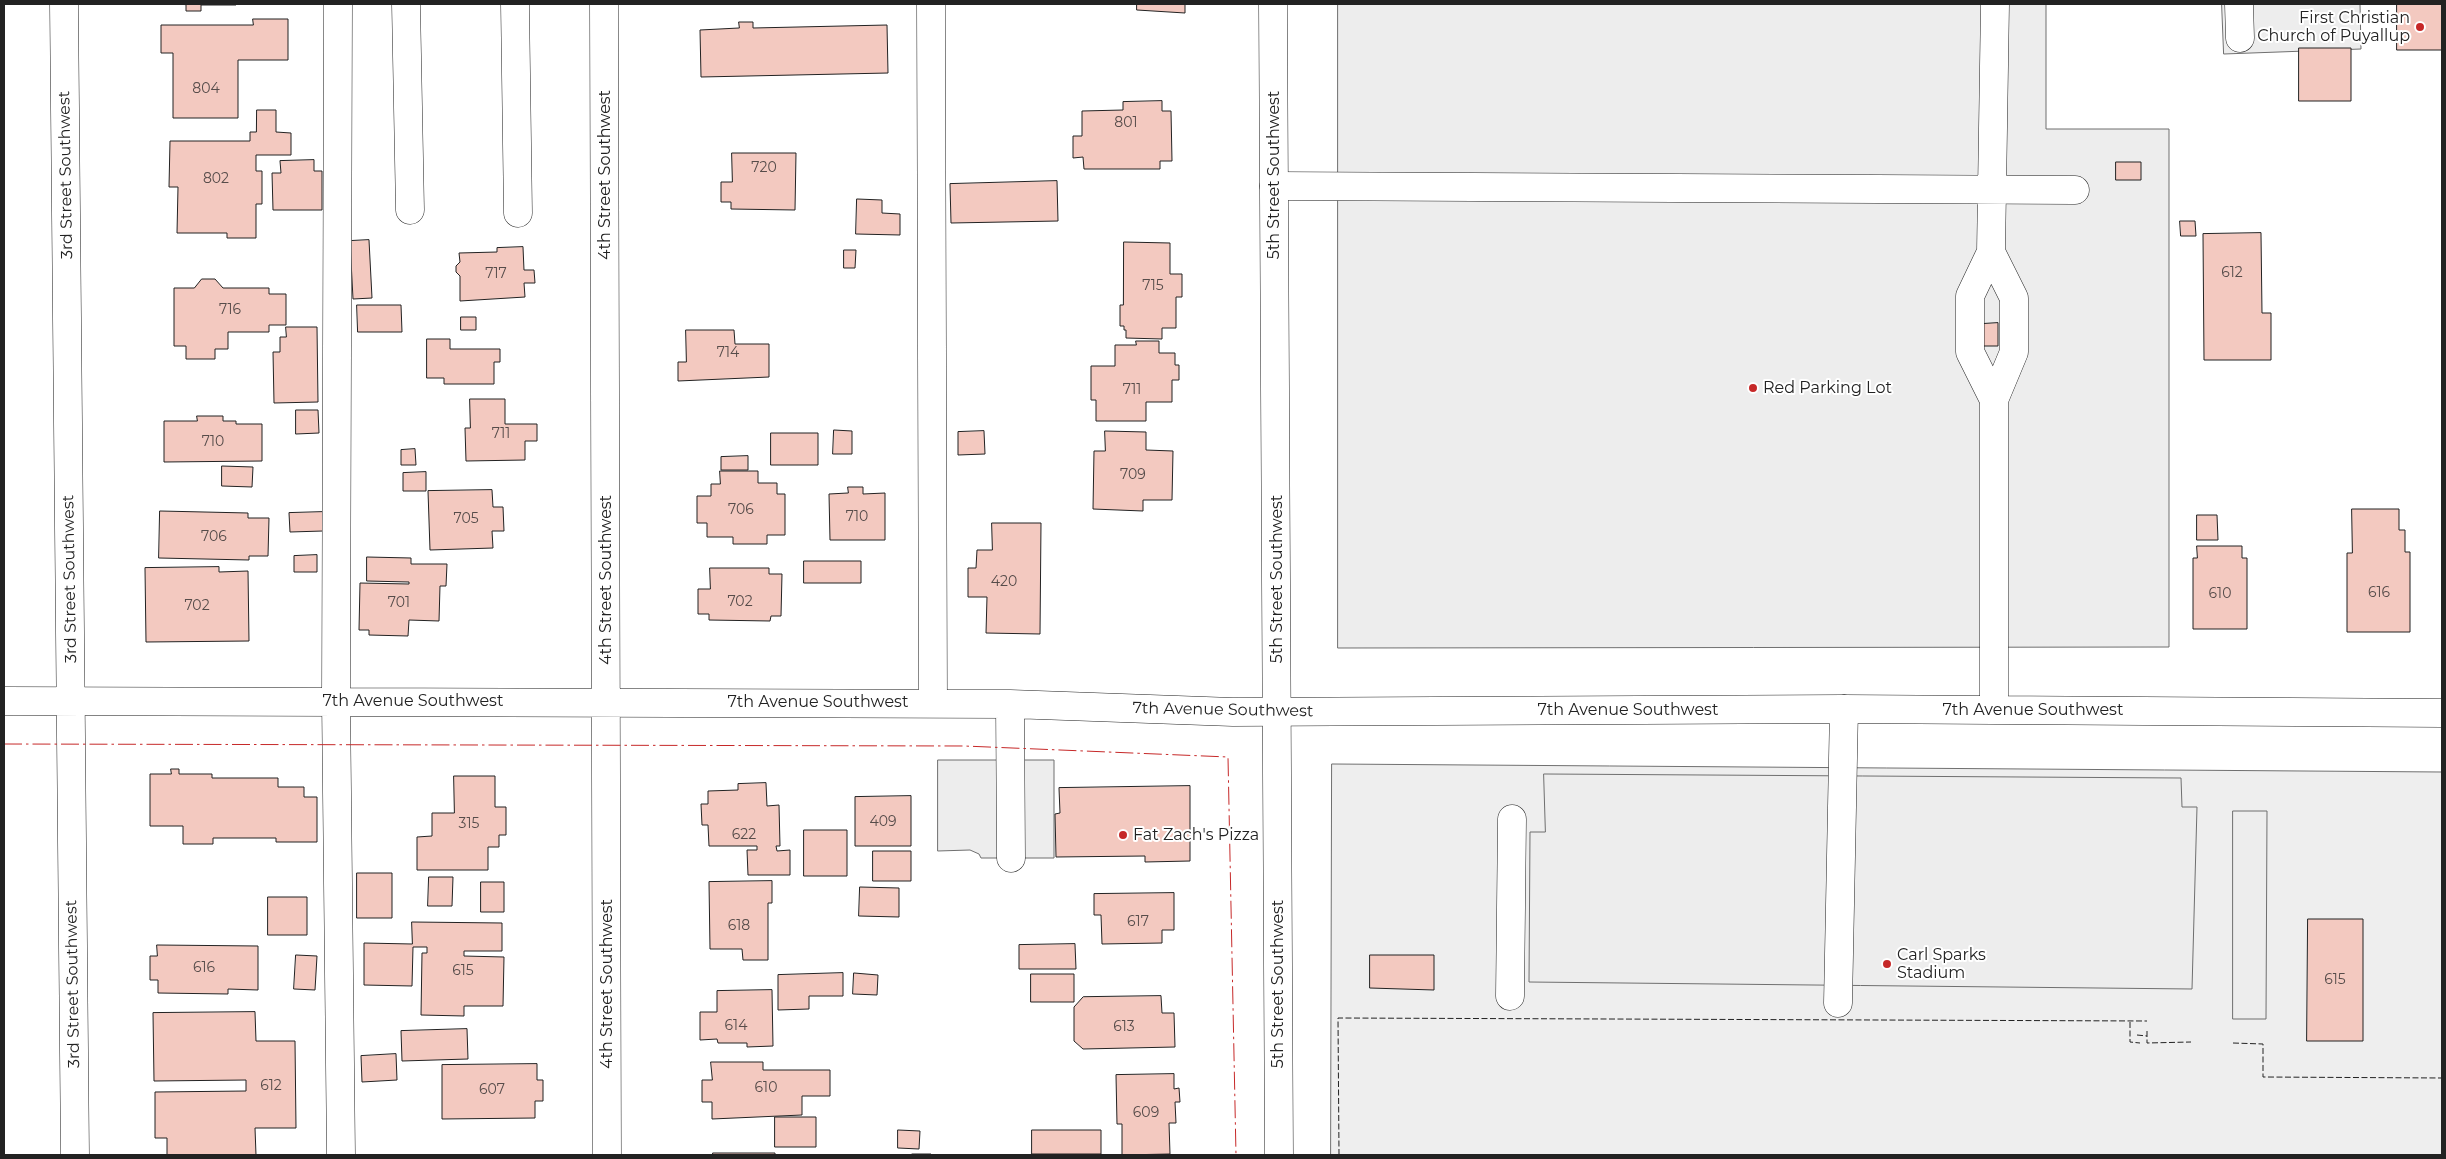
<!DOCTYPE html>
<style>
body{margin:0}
#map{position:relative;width:2446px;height:1159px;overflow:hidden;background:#fff;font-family:Montserrat,sans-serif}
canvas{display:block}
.frame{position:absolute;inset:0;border:5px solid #222;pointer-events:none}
</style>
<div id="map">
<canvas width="2446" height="1159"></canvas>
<div class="frame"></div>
</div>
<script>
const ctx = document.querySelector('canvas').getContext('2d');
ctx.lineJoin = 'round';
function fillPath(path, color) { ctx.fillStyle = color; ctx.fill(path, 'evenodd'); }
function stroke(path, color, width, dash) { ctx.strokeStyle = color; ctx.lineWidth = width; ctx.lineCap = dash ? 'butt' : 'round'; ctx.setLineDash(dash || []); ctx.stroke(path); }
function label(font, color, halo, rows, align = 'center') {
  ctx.font = font + ' Montserrat,sans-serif'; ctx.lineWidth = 4; ctx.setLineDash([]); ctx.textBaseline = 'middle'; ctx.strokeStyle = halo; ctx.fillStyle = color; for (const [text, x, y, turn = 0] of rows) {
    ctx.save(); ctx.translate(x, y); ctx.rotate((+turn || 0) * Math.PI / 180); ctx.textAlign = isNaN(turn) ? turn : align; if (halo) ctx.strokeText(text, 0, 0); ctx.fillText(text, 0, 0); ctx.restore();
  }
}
const green = new Path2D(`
 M 1332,764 L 2442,772 L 2442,1155 L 1331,1155 Z`);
const parking = new Path2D(`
 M 1338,4 L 2046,4 L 2046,129 L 2169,129 L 2169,647 L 1338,648 Z
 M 2222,4 L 2360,4 L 2361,49 L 2224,54 Z
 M 938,760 L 1054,760 L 1054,858 L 981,858 L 979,854 L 970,850 L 938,851 Z
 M 1544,774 L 2181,778 L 2182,807 L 2197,807 L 2192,989 L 1529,982 L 1530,832 L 1545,832 Z
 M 2233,811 L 2267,811 L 2266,1019 L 2233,1019 Z`);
const building = new Path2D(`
 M 169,4 L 236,4 L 236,5 L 201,5 L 201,11 L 186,11 L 186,5 Z
 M 1137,4 L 1185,4 L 1185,13 L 1137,10 Z
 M 2397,4 L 2442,4 L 2442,50 L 2397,50 Z
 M 253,19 L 288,19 L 288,60 L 238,60 L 238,118 L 173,118 L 173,53 L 161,53 L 161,25 L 253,25 Z
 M 739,22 L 753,22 L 753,28 L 887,25 L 888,73 L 701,77 L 700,30 L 739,28 Z
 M 2299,48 L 2351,48 L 2351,101 L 2299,101 Z
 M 1162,101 L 1162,111 L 1171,111 L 1172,161 L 1160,161 L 1160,169 L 1084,169 L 1083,157 L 1073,158 L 1073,136 L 1082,136 L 1082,111 L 1123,110 L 1123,102 Z
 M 257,110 L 276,110 L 276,132 L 291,133 L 291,155 L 256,155 L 256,171 L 262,171 L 262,204 L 256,204 L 256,238 L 227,238 L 227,233 L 177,233 L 178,187 L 169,187 L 170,141 L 250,141 L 250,132 L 256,132 Z
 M 732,153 L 796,153 L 795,210 L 731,209 L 731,202 L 721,202 L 721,182 L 732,182 Z
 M 314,160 L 314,171 L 322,171 L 322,210 L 273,210 L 272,173 L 281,173 L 280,161 Z
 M 2116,162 L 2141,162 L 2141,180 L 2116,180 Z
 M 1057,181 L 1058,221 L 951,223 L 950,184 Z
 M 857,199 L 882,200 L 882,213 L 900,214 L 900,235 L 856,234 Z
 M 2180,221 L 2195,221 L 2196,236 L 2181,236 Z
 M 2261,233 L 2262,313 L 2271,313 L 2271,360 L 2204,360 L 2203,234 Z
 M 369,240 L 372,298 L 353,299 L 350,241 Z
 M 1124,242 L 1170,243 L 1170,274 L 1182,274 L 1182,297 L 1176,297 L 1176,328 L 1162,328 L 1162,339 L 1126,338 L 1126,330 L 1124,330 L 1124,326 L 1120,326 L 1120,305 L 1123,305 Z
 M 523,247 L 524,270 L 534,270 L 535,283 L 524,283 L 525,297 L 460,301 L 460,276 L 456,272 L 456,266 L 460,262 L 459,253 L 497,252 L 497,248 Z
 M 844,250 L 856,250 L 855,268 L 844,268 Z
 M 202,279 L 215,279 L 223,288 L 269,288 L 269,294 L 286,294 L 286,325 L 269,325 L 269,332 L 228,332 L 228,349 L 215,349 L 215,359 L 186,359 L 186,346 L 174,346 L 174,288 L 194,288 Z
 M 357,305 L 401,305 L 402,332 L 358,332 Z
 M 461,317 L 476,317 L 476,330 L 461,330 Z
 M 1998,323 L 1998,346 L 1983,346 L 1982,324 Z
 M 286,327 L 317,327 L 318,402 L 274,403 L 273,352 L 280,352 L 280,337 L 286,337 Z
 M 686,330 L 734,330 L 735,344 L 769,344 L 769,377 L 678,381 L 678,362 L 686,362 Z
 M 427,339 L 450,339 L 450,349 L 500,349 L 500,362 L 494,362 L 494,384 L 444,384 L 444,378 L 427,378 Z
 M 1136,341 L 1159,341 L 1159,353 L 1175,353 L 1175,365 L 1179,365 L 1179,380 L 1172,380 L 1172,402 L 1146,402 L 1146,421 L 1096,421 L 1096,400 L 1091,400 L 1091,366 L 1115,366 L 1115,345 L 1136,345 Z
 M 470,399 L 505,399 L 505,424 L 537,424 L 537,441 L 525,441 L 525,460 L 466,461 L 465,428 L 470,428 Z
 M 296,410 L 318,410 L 319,433 L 296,434 Z
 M 197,416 L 223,416 L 223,421 L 236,421 L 236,424 L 262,424 L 262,461 L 164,462 L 164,421 L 197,421 Z
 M 834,430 L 852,431 L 852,454 L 833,454 Z
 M 984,431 L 985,454 L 958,455 L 958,432 Z
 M 1105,431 L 1146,432 L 1146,450 L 1173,451 L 1172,500 L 1143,500 L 1143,511 L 1093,509 L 1094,451 L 1105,451 Z
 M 771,433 L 818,433 L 818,465 L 771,465 Z
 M 415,449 L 416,465 L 401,465 L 401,450 Z
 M 748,456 L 748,470 L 721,470 L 721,457 Z
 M 222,466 L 253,467 L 252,487 L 222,486 Z
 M 720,471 L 758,471 L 758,483 L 777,483 L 777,494 L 785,494 L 785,535 L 767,535 L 767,544 L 733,544 L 733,537 L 707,537 L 707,523 L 697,523 L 697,496 L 711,496 L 711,484 L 720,484 Z
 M 426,472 L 426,491 L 403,491 L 403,473 Z
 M 848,487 L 863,487 L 863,494 L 885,493 L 885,540 L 830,540 L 829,494 L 848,493 Z
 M 492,490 L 493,507 L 503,507 L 504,531 L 492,531 L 493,548 L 430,550 L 428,491 Z
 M 2352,509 L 2399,509 L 2399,530 L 2405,530 L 2405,552 L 2410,552 L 2410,632 L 2347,632 L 2347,553 L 2352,553 Z
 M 160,511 L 248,513 L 248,518 L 269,518 L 268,556 L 249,556 L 249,560 L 159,558 Z
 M 323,512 L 323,531 L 290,532 L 289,513 Z
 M 2197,515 L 2217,515 L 2218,540 L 2197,540 Z
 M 992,523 L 1041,523 L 1040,634 L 986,633 L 987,597 L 968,597 L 968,568 L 976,568 L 977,550 L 992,550 Z
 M 2197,546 L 2242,546 L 2242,558 L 2247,558 L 2247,629 L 2193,629 L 2193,558 L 2197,558 Z
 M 317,555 L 317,572 L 294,572 L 294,556 Z
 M 367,557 L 411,558 L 411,564 L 447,564 L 446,586 L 440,586 L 439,621 L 409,620 L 408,636 L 369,635 L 369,630 L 359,630 L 360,583 L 409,584 L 409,582 L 367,581 Z
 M 804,561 L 861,561 L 861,583 L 804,583 Z
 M 219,567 L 219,572 L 248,571 L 249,641 L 146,642 L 145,568 Z
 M 710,568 L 769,568 L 769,574 L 782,574 L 781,616 L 771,616 L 770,621 L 709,620 L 709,614 L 698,614 L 698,589 L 710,589 Z
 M 171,769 L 179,769 L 179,774 L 212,774 L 212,778 L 278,778 L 278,787 L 304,787 L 304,797 L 317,797 L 317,842 L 276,842 L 276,838 L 213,838 L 213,844 L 183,844 L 183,826 L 150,826 L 150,774 L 171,774 Z
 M 454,776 L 495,776 L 495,807 L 506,807 L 506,835 L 499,835 L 499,847 L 488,847 L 488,870 L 417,870 L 417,837 L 432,836 L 432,813 L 454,813 Z
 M 766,783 L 767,806 L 779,805 L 780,846 L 776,846 L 777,851 L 790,850 L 790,875 L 748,875 L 747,850 L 757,850 L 757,846 L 709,846 L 708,825 L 702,825 L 701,804 L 708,804 L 708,791 L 738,790 L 738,784 Z
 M 1190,786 L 1190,861 L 1145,862 L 1145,856 L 1056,857 L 1055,814 L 1060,813 L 1059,788 Z
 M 911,796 L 911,846 L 855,846 L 855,797 Z
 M 804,830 L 847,830 L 847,876 L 804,876 Z
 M 873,851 L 911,851 L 911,881 L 873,881 Z
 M 357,873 L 392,873 L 392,918 L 357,918 Z
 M 429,877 L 453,877 L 452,906 L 428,906 Z
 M 772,881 L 772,903 L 768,903 L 768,960 L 743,960 L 742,949 L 710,949 L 709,882 Z
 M 481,882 L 504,882 L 504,912 L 481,912 Z
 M 860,887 L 899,888 L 899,917 L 859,916 Z
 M 1174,893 L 1174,930 L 1162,930 L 1162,943 L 1102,944 L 1101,915 L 1094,915 L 1094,894 Z
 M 268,897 L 307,897 L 307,935 L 268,935 Z
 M 2308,919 L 2363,919 L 2363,1041 L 2307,1041 Z
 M 412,922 L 502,923 L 502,951 L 464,951 L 464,956 L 504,957 L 503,1006 L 464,1006 L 464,1016 L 421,1015 L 422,953 L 427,953 L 427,947 L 413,947 L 412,986 L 364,985 L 364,943 L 412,944 Z
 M 1075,944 L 1076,969 L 1019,969 L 1019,945 Z
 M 157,945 L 258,946 L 258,990 L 228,989 L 228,994 L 158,993 L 158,980 L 150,980 L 150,956 L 157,956 Z
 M 296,955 L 317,956 L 315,990 L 294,989 Z
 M 1370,955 L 1434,955 L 1434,990 L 1370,988 Z
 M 843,973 L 843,996 L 809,996 L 809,1009 L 778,1010 L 778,975 Z
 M 854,973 L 878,975 L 877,995 L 853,994 Z
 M 1031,974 L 1074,974 L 1074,1002 L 1031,1002 Z
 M 772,990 L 773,1046 L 747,1047 L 747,1043 L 718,1043 L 717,1039 L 700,1040 L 700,1012 L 717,1012 L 717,991 Z
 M 1161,996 L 1162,1013 L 1174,1013 L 1175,1047 L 1083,1049 L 1074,1041 L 1074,1007 L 1083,997 Z
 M 255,1012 L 256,1041 L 295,1041 L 296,1128 L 255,1128 L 256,1155 L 167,1155 L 167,1138 L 155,1138 L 155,1092 L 246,1091 L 246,1080 L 154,1081 L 153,1013 Z
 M 467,1029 L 468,1059 L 402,1061 L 401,1031 Z
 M 396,1054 L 397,1080 L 362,1082 L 361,1056 Z
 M 711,1062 L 763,1062 L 763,1070 L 830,1070 L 830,1096 L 802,1096 L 802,1115 L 712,1119 L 712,1102 L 702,1102 L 702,1080 L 712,1080 Z
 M 537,1064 L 537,1080 L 543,1080 L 543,1101 L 535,1101 L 535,1118 L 442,1119 L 442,1065 Z
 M 1174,1074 L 1174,1089 L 1179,1088 L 1180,1102 L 1175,1102 L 1176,1123 L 1169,1123 L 1170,1154 L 1122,1155 L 1122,1124 L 1117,1124 L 1116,1075 Z
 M 775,1117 L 816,1117 L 816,1147 L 775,1147 Z
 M 898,1130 L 920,1131 L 919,1149 L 898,1148 Z
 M 1032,1130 L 1101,1130 L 1101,1154 L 1032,1154 Z
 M 713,1153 L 775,1153 L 775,1155 L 713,1155 Z
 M 912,1154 L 931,1154 L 931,1155 L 912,1155 Z`);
const minor = new Path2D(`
 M 64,4 L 75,1155
 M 338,4 L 336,701 L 341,1155
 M 406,4 L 410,210
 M 515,4 L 518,213
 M 604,4 L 607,1155
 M 931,4 L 933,703
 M 2239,4 L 2240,38
 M 1274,186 L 2075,190
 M 1991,252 L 2014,298 L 2014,352 L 1994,400 L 1994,710
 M 1994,400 L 1970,352 L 1970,296 L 1991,252 L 1995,4
 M 4,701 L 1010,704 L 1233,712 L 1844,709 L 2442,713
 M 1010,704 L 1011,858
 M 1510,996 L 1512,819
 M 1838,1003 L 1844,709`);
const major = new Path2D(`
 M 1273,4 L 1279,1155`);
const fence = new Path2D(`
 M 2130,1022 L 2130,1042 L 2140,1043
 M 2147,1031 L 2147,1043 L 2191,1042
 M 2137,1035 L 2147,1036
 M 2233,1043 L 2263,1044 L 2263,1077 L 2442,1078 L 2442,1155
 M 1339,1155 L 1338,1018 L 2147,1021`);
const power = new Path2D(`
 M 4,744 L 964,746 L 1228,757 L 1236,1155`);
const markers = [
 [2420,27,5,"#c62828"],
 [1753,388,5,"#c62828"],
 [1123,835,5,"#c62828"],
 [1887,964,5,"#c62828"]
];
const numberNames = [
 ["804",206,89],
 ["801",1126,123],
 ["720",764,168],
 ["802",216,179],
 ["612",2232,273],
 ["717",496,274],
 ["715",1153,286],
 ["716",230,310],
 ["714",728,353],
 ["711",1132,390],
 ["711",501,434],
 ["710",213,442],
 ["709",1133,475],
 ["706",741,510],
 ["710",857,517],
 ["705",466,519],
 ["706",214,537],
 ["420",1004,582],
 ["616",2379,593],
 ["610",2220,594],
 ["702",740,602],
 ["701",399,603],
 ["702",197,606],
 ["409",883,822],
 ["315",469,824],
 ["622",744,835],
 ["617",1138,922],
 ["618",739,926],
 ["616",204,968],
 ["615",463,971],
 ["615",2335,980],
 ["614",736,1026],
 ["613",1124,1027],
 ["612",271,1086],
 ["610",766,1088],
 ["607",492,1090],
 ["609",1146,1113]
];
const poiNames = [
 ["First Christian",2410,18,"right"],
 ["Church of Puyallup",2410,36,"right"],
 ["Red Parking Lot",1763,388],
 ["Fat Zach's Pizza",1133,835],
 ["Carl Sparks",1897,955],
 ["Stadium",1897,973]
];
const streetNames = [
 ["3rd Street Southwest",66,175,-91],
 ["4th Street Southwest",605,175,-90],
 ["5th Street Southwest",1274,175,-90],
 ["3rd Street Southwest",70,579,-91],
 ["5th Street Southwest",1277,579,-90],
 ["4th Street Southwest",606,580,-90],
 ["7th Avenue Southwest",413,701],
 ["7th Avenue Southwest",818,702],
 ["7th Avenue Southwest",1223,710,1],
 ["7th Avenue Southwest",1628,710],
 ["7th Avenue Southwest",2033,710],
 ["3rd Street Southwest",73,984,-91],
 ["4th Street Southwest",607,984,-90],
 ["5th Street Southwest",1278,984,-90]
];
fillPath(green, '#eee');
stroke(green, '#6f6f6f', 1);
fillPath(parking, '#ededed');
stroke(parking, '#6f6f6f', 1);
fillPath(building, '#f3c9c0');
stroke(building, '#222', 1);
stroke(minor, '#222', 29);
stroke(major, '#222', 29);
stroke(minor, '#fff', 28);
stroke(major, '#fff', 28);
stroke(fence, '#222', 1, [6, 2.5]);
stroke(power, '#c62828', 1, [18, 4, 2.5, 4]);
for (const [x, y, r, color] of markers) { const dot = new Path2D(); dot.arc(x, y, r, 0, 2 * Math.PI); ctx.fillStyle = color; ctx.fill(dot); stroke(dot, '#fff', 2); }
label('14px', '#564c4a', null, numberNames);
label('16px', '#222', '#fff', poiNames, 'left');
label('16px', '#222', '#fff', streetNames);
</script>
